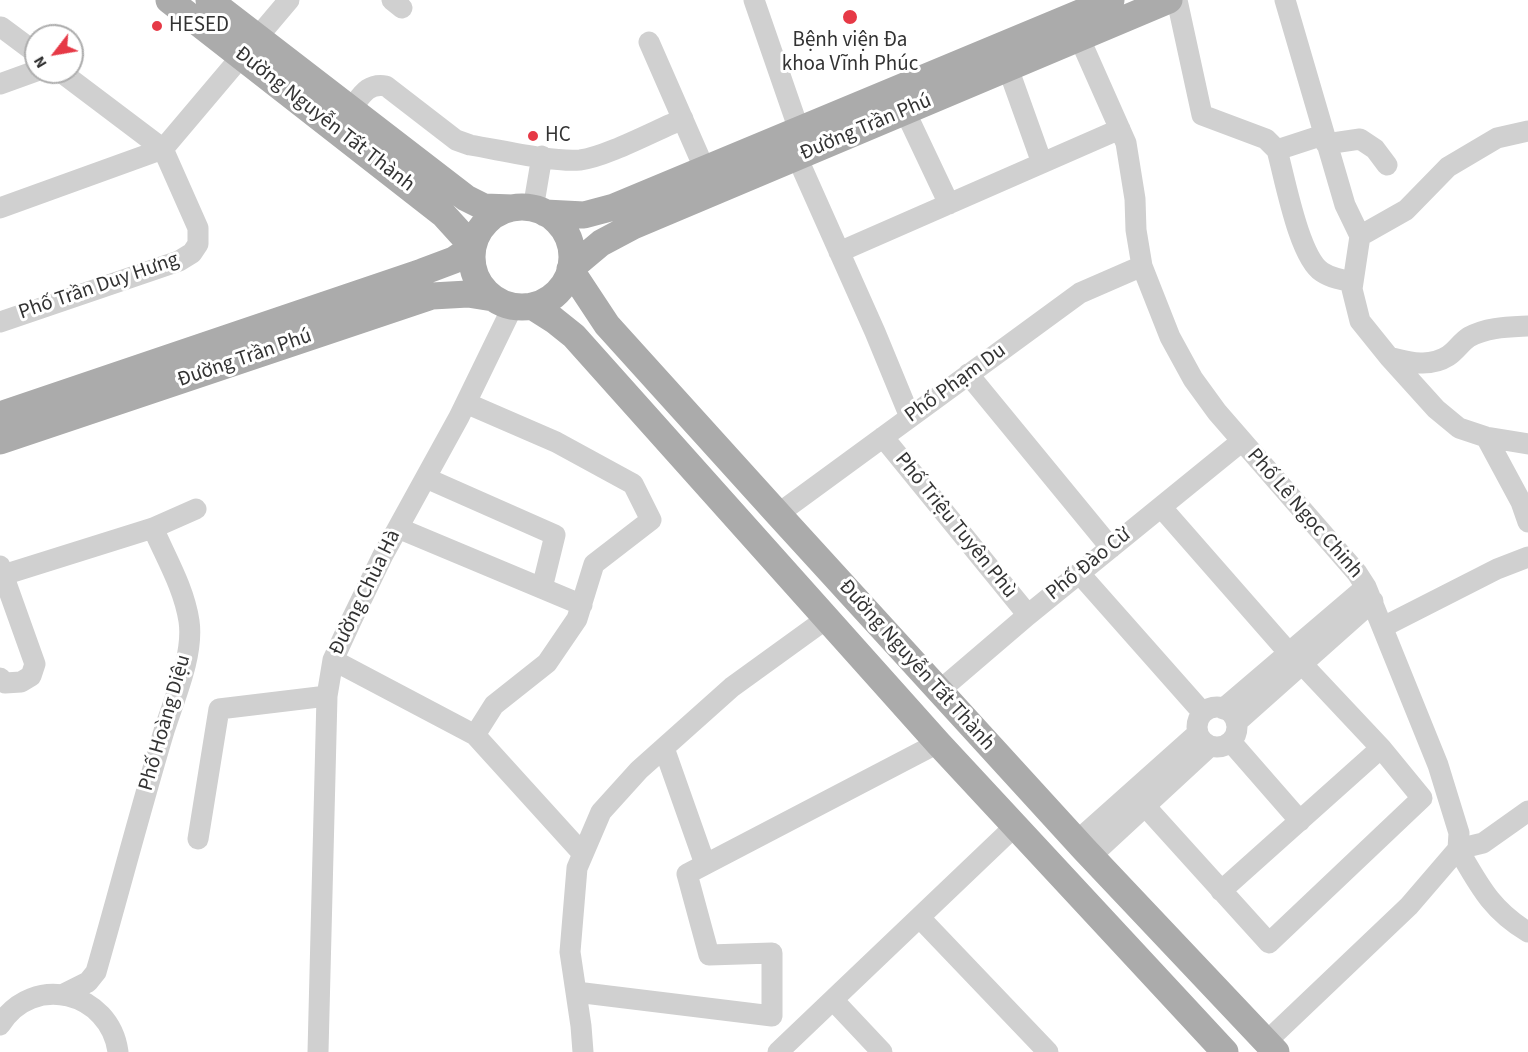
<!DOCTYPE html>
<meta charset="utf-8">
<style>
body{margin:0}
#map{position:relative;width:1528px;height:1052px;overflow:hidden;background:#fff;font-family:"Source Sans 3",sans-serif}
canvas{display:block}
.north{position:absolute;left:24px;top:24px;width:60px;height:60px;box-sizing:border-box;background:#fff;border:2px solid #adadad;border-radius:50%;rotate:239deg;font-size:16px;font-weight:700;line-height:24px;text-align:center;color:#333}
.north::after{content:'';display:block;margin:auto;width:21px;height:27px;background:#e63946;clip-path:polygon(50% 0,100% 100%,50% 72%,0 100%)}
</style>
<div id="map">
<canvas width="1528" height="1052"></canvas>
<div class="north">N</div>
</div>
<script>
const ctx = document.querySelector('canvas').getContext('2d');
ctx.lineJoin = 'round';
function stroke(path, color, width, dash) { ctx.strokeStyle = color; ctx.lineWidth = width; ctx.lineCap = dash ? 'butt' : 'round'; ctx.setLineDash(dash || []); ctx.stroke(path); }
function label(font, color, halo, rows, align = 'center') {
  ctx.font = font + ' "Source Sans 3",sans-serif'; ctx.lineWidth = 6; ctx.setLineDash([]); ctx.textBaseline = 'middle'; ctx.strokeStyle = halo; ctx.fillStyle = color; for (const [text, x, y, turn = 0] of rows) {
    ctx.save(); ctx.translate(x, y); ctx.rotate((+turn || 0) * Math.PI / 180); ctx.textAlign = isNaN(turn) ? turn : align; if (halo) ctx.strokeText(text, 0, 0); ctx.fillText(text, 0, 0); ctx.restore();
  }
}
const minor = new Path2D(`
 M 392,0 L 402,8
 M 754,0 L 799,130
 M 1177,0 L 1202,115 L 1266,139 L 1277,150 C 1285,179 1299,257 1322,272 C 1331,278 1342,280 1353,282
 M 1285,0 L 1345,205 L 1360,236 L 1352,289 L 1360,321 L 1389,357 L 1436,409 L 1459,428 L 1486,437 L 1528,444
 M 1,27 L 36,53
 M 1079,37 L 1126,143 L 1135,199 L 1136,230 L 1142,266 L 1170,337 L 1193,379 L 1217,412 L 1357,573 L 1366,587 L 1438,765 L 1459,833 L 1458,849 L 1409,906 L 1266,1042
 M 649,42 L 705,170
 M 1008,68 L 1042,163
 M 0,84 L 36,71
 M 351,109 C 362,95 367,83 386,86 L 456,140 L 470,145 C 501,150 550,162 580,160 C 606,157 656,130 683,119
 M 905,111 L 949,204
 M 1326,144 L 1360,139 L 1375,149 L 1387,165
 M 1277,150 L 1323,135
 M 797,157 L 875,332 L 910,417
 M 0,208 L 163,149 L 289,0
 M 533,209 L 542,156
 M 1360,236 L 1406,210 L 1448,167 L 1497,138 L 1528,131
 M 839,252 L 1120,129
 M 0,322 L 179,261 L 192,253 L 198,244 L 198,228 L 163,149 L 61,72
 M 1389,357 C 1409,362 1429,368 1448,356 C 1456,351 1461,342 1469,337 C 1487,327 1508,327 1528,326
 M 968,374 L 1111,548
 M 466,403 L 556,442 L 633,484 L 651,520 L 594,564 L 577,619 L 547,663 L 494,705 L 475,735
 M 883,437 L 1028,615
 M 1486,437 L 1521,502 L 1528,522
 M 426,478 L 555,535 L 542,588
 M 778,514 L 1080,293 L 1142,266
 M 398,528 L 582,605
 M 0,566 L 35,664 L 31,676 L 21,682 L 5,683 L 0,678
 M 1079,573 L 1203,713
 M 0,576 L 153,528 L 196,509
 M 1383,627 L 1497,569 L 1528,557
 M 333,660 L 475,735 L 583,854
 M 938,692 L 1028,615 L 1242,441
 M1197 727a20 20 0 1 1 40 0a20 20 0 1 1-40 0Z
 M 1223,709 L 1366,587
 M 1237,722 L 1373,601
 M 1231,742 L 1300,821
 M 664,748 L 705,864
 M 1145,806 L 1269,943 L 1422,798 L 1381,748 L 1302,664 L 1289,653 L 1161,507
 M 1528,811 L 1483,843 L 1458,849 C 1479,885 1491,910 1528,932
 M 198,839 L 219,709 L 327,696
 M 1077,841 L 1198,733
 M 1091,856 L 1210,746
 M 1221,891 L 1381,748
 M 920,918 L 1048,1052
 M 576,992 L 772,1016 L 772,953 L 709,955 L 687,874 L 938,743
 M 64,994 L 88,982 L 96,972 C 119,892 140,811 164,731 C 174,699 194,655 189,621 C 184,588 166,558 153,528
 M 834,1001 L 882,1052
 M 0,1025 C 33,972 110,992 118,1052
 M 318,1052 L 327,696 L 333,660 L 351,621 L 383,555 L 459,417 L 513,306
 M 583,1052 L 581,1026 L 570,952 L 577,868 L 601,812 L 639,770 L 732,687 L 826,619
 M 778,1052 L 1014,827`);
const major = new Path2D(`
 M 209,0 L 466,198 L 484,207 L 513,208
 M 1169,0 L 633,226 L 601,243 L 570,269 L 607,325 L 778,514 L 1084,849 L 1276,1052
 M472 257a50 50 0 1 1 100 0a50 50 0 1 1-100 0Z
 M 545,213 L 584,215 L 614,207 L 1111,0
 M 532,306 L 554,320 L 574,336 L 938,743 L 1225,1052
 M 0,415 L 422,272 L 454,260 L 473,247 L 443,214 L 169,0
 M 0,441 L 432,296 L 468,294 L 493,298`);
const markers = [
 [850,17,8,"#e63946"],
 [157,26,6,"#e63946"],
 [533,136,6,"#e63946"]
];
const poiNames = [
 ["HESED",169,26],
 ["Bệnh viện Đa",850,41,"center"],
 ["khoa Vĩnh Phúc",850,65,"center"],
 ["HC",545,136]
];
const streetNames = [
 ["Đường Nguyễn Tất Thành",324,120,38],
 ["Đường Trần Phú",866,128,-23],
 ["Phố Trần Duy Hưng",99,287,-19],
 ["Đường Trần Phú",245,359,-19],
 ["Phố Phạm Du",956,384,-36],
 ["Phố Lê Ngọc Chinh",1304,514,49],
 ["Phố Triệu Tuyên Phù",955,526,51],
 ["Phố Đào Cừ",1089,565,-39],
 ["Đường Chùa Hà",366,593,-64],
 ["Đường Nguyễn Tất Thành",916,666,48],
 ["Phố Hoàng Diệu",166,723,-74]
];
stroke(minor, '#d0d0d0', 21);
stroke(major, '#ababab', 27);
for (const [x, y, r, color] of markers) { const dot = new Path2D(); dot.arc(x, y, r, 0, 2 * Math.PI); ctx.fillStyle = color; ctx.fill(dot); stroke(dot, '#fff', 2); }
label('21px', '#333', '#fff', poiNames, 'left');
label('21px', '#333', '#fff', streetNames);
</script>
